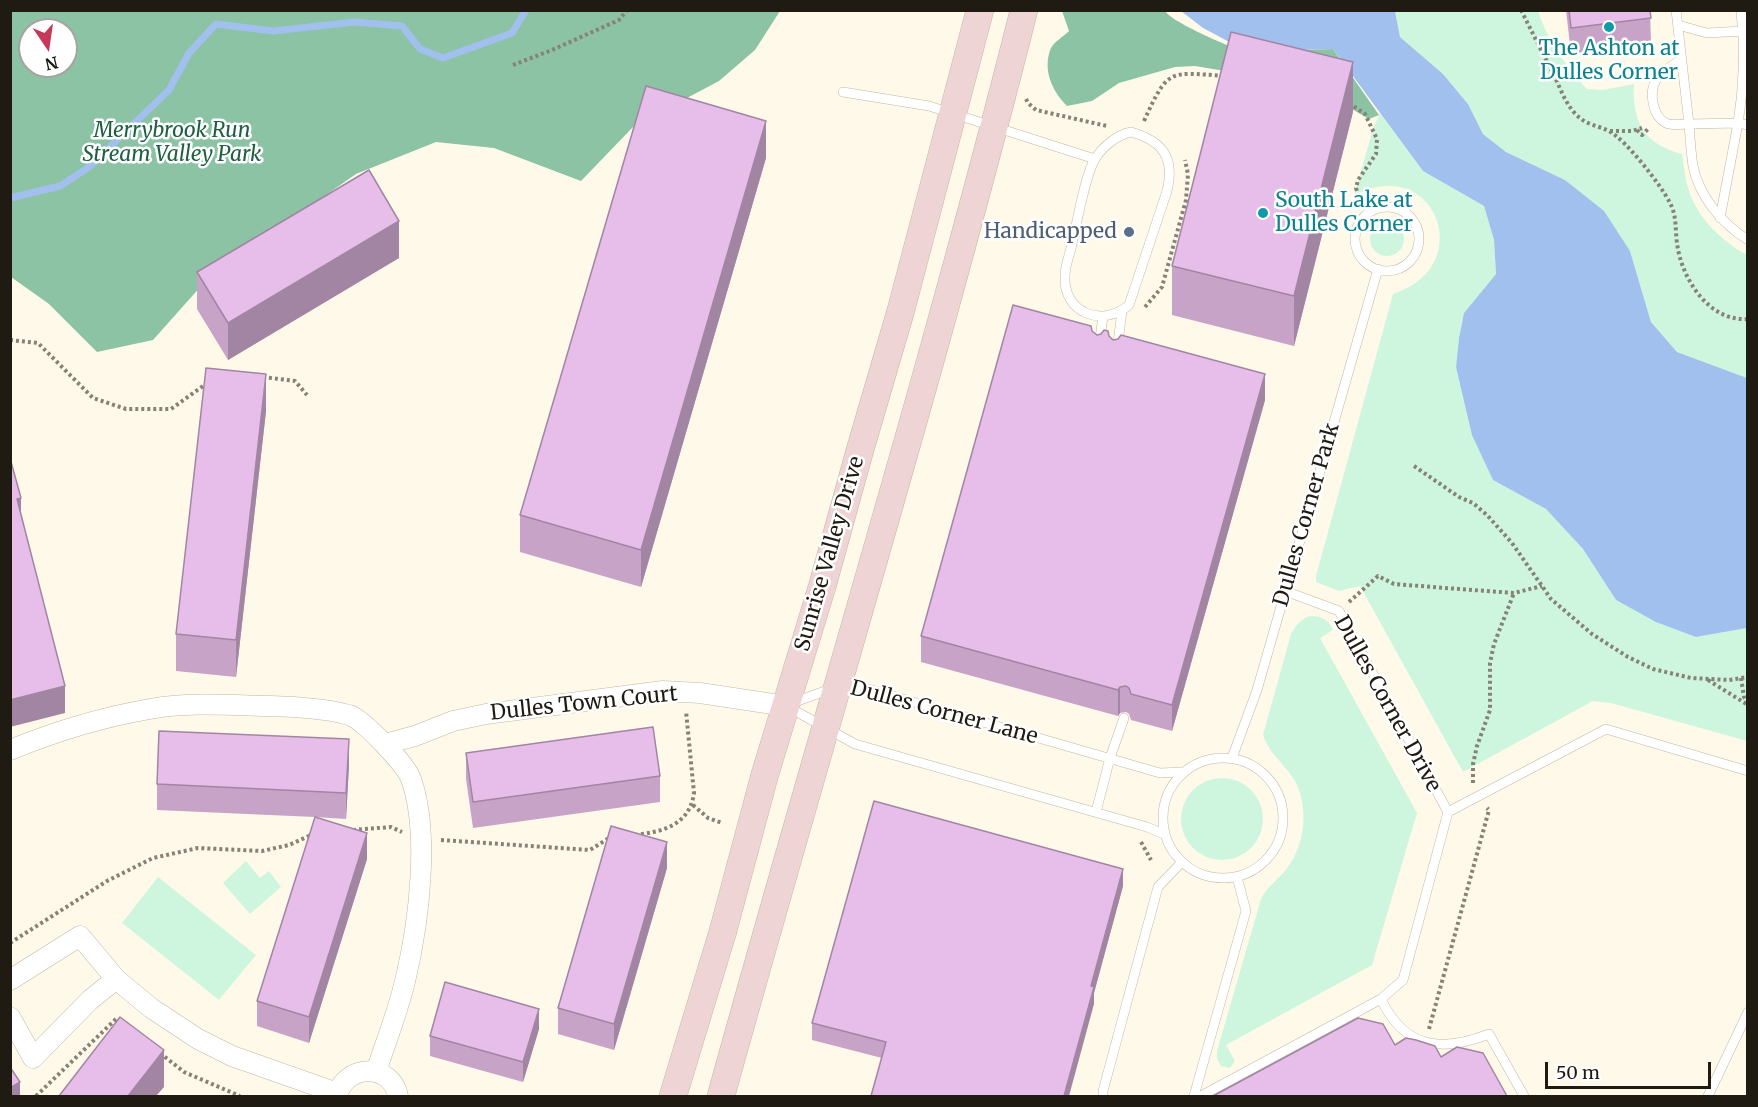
<!DOCTYPE html>
<style>
body{margin:0}
#map{position:relative;width:1758px;height:1107px;overflow:hidden;background:#fff9ea;font-family:Merriweather,serif}
canvas{display:block}
.frame{position:absolute;inset:0;border:12px solid #1f1b12;pointer-events:none}
.north{position:absolute;left:18px;top:18px;width:60px;height:60px;box-sizing:border-box;background:#fff;border:2px solid #a5a4a0;border-radius:50%;rotate:167deg;font-size:16px;font-weight:700;line-height:24px;text-align:center;color:#1f1b12}
.north::after{content:'';display:block;margin:auto;width:21px;height:27px;background:#c73758;clip-path:polygon(50% 0,100% 100%,50% 72%,0 100%)}
.scale{position:absolute;left:1545px;top:1062px;width:166px;height:27px;box-sizing:border-box;border:3px solid #1f1b12;border-top:0;padding-left:8px;font-size:18px;line-height:21px;white-space:nowrap;color:#1f1b12;-webkit-text-stroke:4px #fff;paint-order:stroke}
</style>
<div id="map">
<canvas width="1758" height="1107"></canvas>
<div class="frame"></div>
<div class="north">N</div>
<div class="scale">50 m</div>
</div>
<script>
const ctx = document.querySelector('canvas').getContext('2d');
ctx.lineJoin = 'round';
function fillPath(path, color) { ctx.fillStyle = color; ctx.fill(path, 'evenodd'); }
function stroke(path, color, width, dash) { ctx.strokeStyle = color; ctx.lineWidth = width; ctx.lineCap = dash ? 'butt' : 'round'; ctx.setLineDash(dash || []); ctx.stroke(path); }
function label(font, color, halo, rows, align = 'center') {
  ctx.font = font + ' Merriweather,serif'; ctx.lineWidth = 5; ctx.setLineDash([]); ctx.textBaseline = 'middle'; ctx.strokeStyle = halo; ctx.fillStyle = color; for (const [text, x, y, turn = 0] of rows) {
    ctx.save(); ctx.translate(x, y); ctx.rotate((+turn || 0) * Math.PI / 180); ctx.textAlign = isNaN(turn) ? turn : align; if (halo) ctx.strokeText(text, 0, 0); ctx.fillText(text, 0, 0); ctx.restore();
  }
}
const green = new Path2D(`
 M 1395,11 L 1538,11 C 1547,39 1566,67 1587,89 L 1603,90 L 1634,84 C 1632,122 1644,144 1682,154 C 1684,166 1685,180 1689,191 C 1699,220 1721,240 1747,255 L 1747,378 L 1677,352 L 1651,322 L 1630,251 L 1565,180 L 1506,152 L 1483,134 L 1468,104 L 1443,74 L 1400,37 Z
 M 1380,113 L 1423,171 L 1484,206 L 1494,240 L 1496,274 L 1464,313 L 1459,338 L 1456,367 L 1493,480 L 1546,509 L 1583,549 L 1616,600 L 1696,637 L 1747,628 L 1747,741 L 1611,703 L 1593,701 L 1463,772 L 1360,586 L 1339,591 L 1316,582 L 1316,576 L 1393,294 C 1400,291 1408,288 1414,284 C 1470,248 1428,156 1354,196 L 1373,129 Z
 M1370 239a17 17 0 1 1 34 0a17 17 0 1 1-34 0Z
 M 1310,616 C 1321,616 1329,619 1333,630 L 1320,638 L 1417,813 L 1372,965 L 1226,1045 L 1235,1061 L 1230,1068 L 1221,1066 L 1217,1059 L 1217,1051 L 1261,899 C 1268,885 1281,878 1290,864 C 1306,840 1308,806 1295,781 C 1285,764 1269,754 1263,735 L 1291,634 C 1296,626 1300,619 1310,616 Z
 M1181 819a41 41 0 1 1 82 0a41 41 0 1 1-82 0Z
 M 246,861 L 260,878 L 269,871 L 281,887 L 250,914 L 223,883 Z
 M 158,877 L 256,955 L 219,1000 L 122,923 Z`);
const forest = new Path2D(`
 M 11,11 L 780,11 L 755,50 L 719,81 L 634,126 L 581,181 L 494,148 L 436,142 L 356,174 L 210,276 L 153,340 L 97,352 L 49,304 L 11,277 ZM 30,30 L 66,30 L 66,66 L 30,66 Z
 M 1062,11 L 1165,11 C 1174,25 1247,53 1266,62 L 1300,50 L 1333,49 L 1379,115 L 1369,119 L 1338,101 L 1225,71 L 1195,66 L 1175,67 L 1119,83 L 1092,101 L 1067,106 C 1052,91 1042,69 1051,48 C 1054,42 1064,36 1069,31 Z`);
const water = new Path2D(`
 M 1181,11 L 1395,11 L 1400,37 L 1443,74 L 1468,104 L 1483,134 L 1506,152 L 1565,180 L 1604,211 L 1630,251 L 1651,322 L 1677,352 L 1747,378 L 1747,628 L 1696,637 L 1656,622 L 1616,600 L 1583,549 L 1546,509 L 1493,480 L 1472,435 L 1456,367 L 1459,338 L 1464,313 L 1496,274 L 1494,240 L 1484,206 L 1423,171 L 1333,49 L 1300,50 L 1267,62 L 1203,28 Z`);
const stream = new Path2D(`
 M 10,198 L 60,186 L 89,167 L 169,90 L 189,53 L 216,24 L 273,31 L 355,22 L 402,26 L 420,49 L 443,58 L 512,33 L 526,10`);
const path = new Path2D(`
 M 1521,10 C 1532,32 1543,54 1554,75 C 1561,90 1567,108 1580,118 C 1588,125 1599,126 1609,131 C 1626,140 1661,185 1670,203 C 1677,216 1675,229 1677,243 C 1681,277 1708,322 1748,319
 M 513,65 L 552,50 L 619,20 L 627,10
 M 1026,99 L 1028,103 L 1036,110 L 1107,126
 M 1349,103 L 1365,114 L 1377,139 L 1376,154 L 1358,180 L 1356,188 L 1360,201
 M 1144,121 C 1168,68 1169,72 1224,76
 M 1637,130 L 1642,135 L 1649,128
 M 1610,131 L 1632,131 L 1642,128
 M 1145,307 L 1162,287 L 1186,200 L 1188,174 L 1185,160
 M 10,340 L 38,343 L 93,398 L 126,409 L 171,409 L 203,386 L 208,385
 M 263,377 L 295,381 L 307,395
 M 1414,466 L 1459,497 L 1473,503 L 1487,515 L 1512,543 L 1551,599 L 1592,634 L 1628,657 L 1653,669 L 1691,678 L 1729,680 L 1748,677
 M 1349,602 L 1378,576 L 1394,584 L 1459,589 L 1514,593 L 1542,586
 M 1741,678 L 1744,697 L 1748,703
 M 1708,680 L 1748,705
 M 1473,783 L 1473,764 L 1477,746 L 1490,710 L 1490,663 L 1494,644 L 1514,593
 M 693,805 L 708,818 L 722,823
 M 353,830 L 391,827 L 402,832
 M 635,835 C 662,832 690,825 694,793 L 686,711
 M 441,840 L 590,850 L 609,838
 M 1141,842 L 1151,860
 M 10,943 L 107,881 L 153,858 L 198,848 L 262,851 L 289,845 L 311,835
 M 1429,1029 L 1489,810 L 1487,808
 M 160,1053 L 184,1072 L 240,1096
 M 36,1096 L 117,1018 L 122,1021`);
const lane = new Path2D(`
 M 1676,10 L 1689,124 L 1738,123 C 1744,86 1745,48 1741,10
 M 1678,25 L 1707,33 L 1743,31 L 1748,28
 M 1682,59 C 1673,65 1662,71 1656,80 C 1649,92 1652,116 1666,123 C 1672,126 1682,124 1689,124 C 1690,138 1691,153 1693,166 C 1699,196 1722,224 1748,240
 M 843,92 L 929,106 L 1095,159
 M 1131,132 C 1163,141 1175,158 1167,191 L 1129,305 C 1102,328 1063,313 1065,276 C 1065,265 1070,254 1072,244 C 1077,223 1085,175 1095,159 C 1103,146 1117,135 1131,132 Z
 M1355 239a32 32 0 1 1 64 0a32 32 0 1 1-64 0Z
 M 1720,218 L 1738,123 L 1748,125
 M 1099,346 L 1103,316
 M 1117,351 L 1122,311
 M 1285,591 L 1339,611 L 1448,812
 M 792,703 L 839,686 L 865,688 L 1160,773 L 1183,772
 M 788,707 L 855,744 L 1147,827 L 1164,834
 M1163 818a60 60 0 1 1 120 0a60 60 0 1 1-120 0Z
 M 1232,758 L 1257,690 L 1378,269
 M 1096,812 L 1110,758 L 1124,718
 M 1381,999 L 1403,980 L 1448,812 L 1606,729 L 1748,771
 M 1103,1096 L 1103,1091 L 1158,887 L 1181,863
 M 1194,1096 L 1246,911 L 1237,877
 M 1201,1096 L 1381,999 C 1404,1048 1441,1053 1489,1034 L 1524,1096
 M 1708,1096 L 1748,1012`);
const street = new Path2D(`
 M 385,744 L 415,736 L 453,721 L 486,714 L 663,691 L 700,693 L 786,706
 M 10,750 C 54,732 103,717 150,709 C 188,702 229,705 268,706 C 293,707 324,708 349,715 C 362,718 406,765 411,779 C 430,833 419,921 406,977 C 399,1009 386,1041 376,1072
 M 10,980 L 80,936 L 116,979 L 151,1008 L 198,1039 L 232,1056 L 337,1093
 M 10,1017 L 33,1058 L 90,1000 L 116,979
 M 337,1096 C 345,1064 391,1062 398,1096`);
const secondary = new Path2D(`
 M 673,1096 L 723,931 L 765,774 L 822,587 L 860,450 L 901,310 L 980,10
 M 721,1096 C 821,734 932,375 1024,10`);
const wall = new Path2D(`
 M 1566,10 L 1650,10 L 1651,44 L 1571,54 Z
 M 1353,112 L 1294,346 L 1172,315 L 1172,266 Z
 M 766,158 L 641,587 L 520,552 L 520,515 Z
 M 399,258 L 228,360 L 197,309 L 197,272 Z
 M 1092,331 L 1097,335 L 1109,336 L 1113,340 L 1265,400 L 1172,731 L 1131,720 L 1129,714 L 1126,712 L 1120,713 L 1118,716 L 921,662 L 921,636 Z
 M 266,411 L 236,677 L 176,671 L 176,634 Z
 M 466,753 L 660,776 L 660,802 L 473,828 L 466,779 Z
 M 349,765 L 346,819 L 315,817 L 367,859 L 309,1043 L 257,1026 L 257,1001 L 315,817 L 157,810 L 157,784 Z
 M 667,868 L 614,1050 L 558,1034 L 558,1008 Z
 M 1123,886 L 1094,993 L 1094,1004 L 882,1058 L 812,1040 L 812,1023 Z
 M 539,1029 L 523,1082 L 430,1056 L 430,1036 Z`);
const shadedWall = new Path2D(`
 M 1353,62 L 1353,112 L 1294,346 L 1294,296 Z
 M 766,121 L 766,158 L 641,587 L 641,550 Z
 M 399,221 L 399,258 L 228,360 L 228,323 Z
 M 266,374 L 266,411 L 236,677 L 236,640 Z
 M 1265,374 L 1265,400 L 1172,731 L 1172,705 Z
 M 21,498 L 21,525 L 17,499 Z
 M 65,686 L 65,713 L 10,727 L 10,700 Z
 M 1120,687 L 1120,713 L 1118,716 L 1118,690 Z
 M 349,739 L 349,765 L 346,819 L 346,793 Z
 M 367,833 L 367,859 L 309,1043 L 309,1017 Z
 M 667,842 L 667,868 L 614,1050 L 614,1024 Z
 M 1123,869 L 1123,886 L 1094,993 L 1094,1004 L 1069,1096 L 1064,1096 L 1091,986 Z
 M 539,1009 L 539,1029 L 523,1082 L 523,1062 Z
 M 164,1050 L 164,1087 L 156,1096 L 128,1096 Z
 M 20,1082 L 20,1096 L 10,1096 L 10,1088 Z`);
const building = new Path2D(`
 M 1569,10 L 1650,10 L 1651,18 L 1571,28 Z
 M 1231,32 L 1353,62 L 1294,296 L 1172,266 Z
 M 646,86 L 766,121 L 641,550 L 520,515 Z
 M 369,170 L 399,221 L 228,323 L 197,272 Z
 M 1013,305 L 1091,326 L 1092,331 L 1097,335 L 1101,334 L 1104,330 L 1108,331 L 1109,336 L 1113,340 L 1118,339 L 1121,335 L 1265,374 L 1172,705 L 1131,694 L 1129,688 L 1126,686 L 1120,687 L 1118,690 L 921,636 Z
 M 206,368 L 266,374 L 236,640 L 176,634 Z
 M 10,458 L 21,498 L 17,499 L 65,686 L 10,700 Z
 M 653,727 L 660,776 L 473,802 L 466,753 Z
 M 159,731 L 349,739 L 346,793 L 157,784 Z
 M 874,801 L 1123,869 L 1091,986 L 1094,987 L 1064,1096 L 871,1096 L 886,1042 L 812,1023 Z
 M 315,817 L 367,833 L 309,1017 L 257,1001 Z
 M 611,826 L 667,842 L 614,1024 L 558,1008 Z
 M 445,982 L 539,1009 L 523,1062 L 430,1036 Z
 M 120,1017 L 164,1050 L 128,1096 L 59,1096 Z
 M 1358,1018 L 1383,1024 L 1395,1045 L 1406,1038 L 1416,1040 L 1435,1046 L 1441,1057 L 1457,1047 L 1483,1053 L 1507,1096 L 1213,1096 Z
 M 10,1067 L 20,1082 L 10,1088 Z`);
const markers = [
 [1609,27,6,"#0f9aa8"],
 [1263,213,6,"#0f9aa8"],
 [1129,232,6,"#5c6f8a"]
];
const cultureNames = [
 ["The Ashton at",1609,49],
 ["Dulles Corner",1609,73],
 ["South Lake at",1275,201,"left"],
 ["Dulles Corner",1275,225,"left"]
];
const parkNames = [
 ["Merrybrook Run",172,131],
 ["Stream Valley Park",172,155]
];
const serviceNames = [
 ["Handicapped",1117,232]
];
const streetNames = [
 ["Dulles Corner Park",1307,515,-74],
 ["Sunrise Valley Drive",830,554,-74],
 ["Dulles Town Court",584,704,-6],
 ["Dulles Corner Drive",1387,704,61],
 ["Dulles Corner Lane",944,713,15]
];
fillPath(green, '#cef6de');
fillPath(forest, '#8bc3a4');
fillPath(water, '#a2c0ee');
stroke(stream, '#a2c0ee', 7);
stroke(lane, '#c1b8a0', 10);
stroke(street, '#c1b8a0', 21);
stroke(secondary, '#c1b8a0', 28);
stroke(path, '#878276', 4, [3, 3]);
stroke(lane, '#fff', 9);
stroke(street, '#fff', 20);
stroke(secondary, '#efd4d6', 27);
fillPath(wall, '#c7a3c8');
fillPath(shadedWall, '#a285a3');
fillPath(building, '#e7bee9');
stroke(building, '#a285a3', 1.5);
for (const [x, y, r, color] of markers) { const dot = new Path2D(); dot.arc(x, y, r, 0, 2 * Math.PI); ctx.fillStyle = color; ctx.fill(dot); stroke(dot, '#fff', 2); }
label('21px', '#0d838f', '#fff', cultureNames);
label('italic 21px', '#1e6041', '#fff', parkNames);
label('21px', '#4e5e75', '#fff', serviceNames, 'right');
label('21px', '#1f1b12', '#fff', streetNames);
</script>
